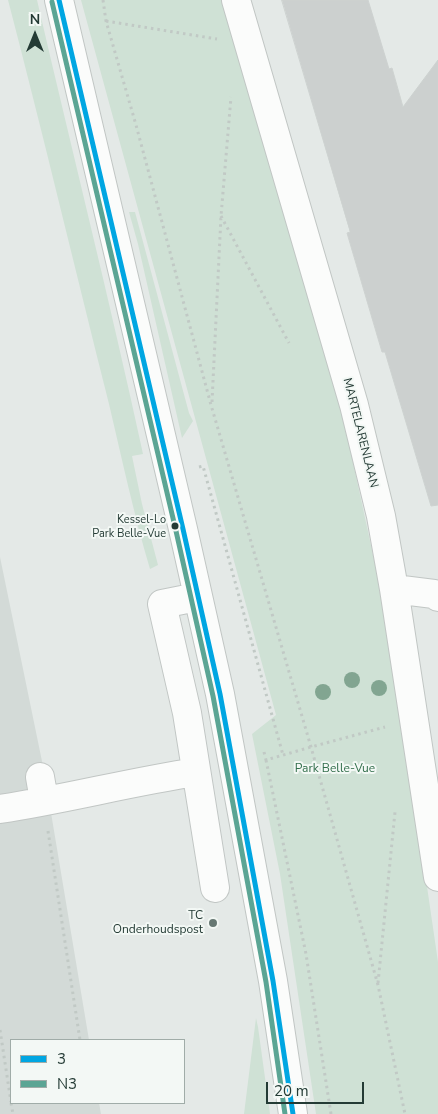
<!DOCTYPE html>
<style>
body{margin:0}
#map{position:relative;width:438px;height:1114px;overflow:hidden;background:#e4e9e7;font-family:"Nunito Sans",sans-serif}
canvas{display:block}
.legend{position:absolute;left:10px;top:1039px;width:175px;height:65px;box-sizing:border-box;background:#f3f8f5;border:1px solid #a0aca8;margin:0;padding:6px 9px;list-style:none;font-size:15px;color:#243b35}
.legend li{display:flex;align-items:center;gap:10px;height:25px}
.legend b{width:25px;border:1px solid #a0aca8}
.north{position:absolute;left:10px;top:10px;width:50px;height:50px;-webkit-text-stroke:4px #f3f8f5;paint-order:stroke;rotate:0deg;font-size:14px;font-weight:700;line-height:20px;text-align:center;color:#243b35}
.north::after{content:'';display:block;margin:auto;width:18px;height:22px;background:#243b35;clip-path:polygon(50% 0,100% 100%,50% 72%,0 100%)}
.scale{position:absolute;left:266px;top:1082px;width:98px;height:22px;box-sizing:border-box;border:2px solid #243b35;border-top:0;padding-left:6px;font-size:15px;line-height:18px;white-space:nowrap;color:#243b35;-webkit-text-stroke:4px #f3f8f5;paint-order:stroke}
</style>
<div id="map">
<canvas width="438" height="1114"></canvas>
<ul class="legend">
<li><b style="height:6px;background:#00a6e2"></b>3</li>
<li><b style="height:6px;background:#5ba594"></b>N3</li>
</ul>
<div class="north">N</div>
<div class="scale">20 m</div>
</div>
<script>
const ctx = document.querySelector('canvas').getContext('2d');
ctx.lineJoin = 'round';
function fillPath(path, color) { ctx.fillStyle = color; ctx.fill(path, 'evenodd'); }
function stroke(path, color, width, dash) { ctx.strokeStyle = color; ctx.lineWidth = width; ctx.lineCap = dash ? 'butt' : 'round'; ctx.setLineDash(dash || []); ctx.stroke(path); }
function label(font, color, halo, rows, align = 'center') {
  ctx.font = font + ' "Nunito Sans",sans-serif'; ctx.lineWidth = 4; ctx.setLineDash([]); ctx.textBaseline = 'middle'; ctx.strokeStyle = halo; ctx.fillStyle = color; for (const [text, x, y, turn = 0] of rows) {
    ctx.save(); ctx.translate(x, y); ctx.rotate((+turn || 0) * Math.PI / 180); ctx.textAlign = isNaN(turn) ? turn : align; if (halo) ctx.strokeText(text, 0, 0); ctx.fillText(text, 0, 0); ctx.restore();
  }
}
const built = new Path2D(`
 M 0,557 L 44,771 L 89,1040 L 11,1040 L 11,1103 L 99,1103 L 101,1114 L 0,1114 Z`);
const green = new Path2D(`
 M 8,0 L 37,0 C 72,151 110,302 143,454 L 132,456 L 142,504 L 158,565 L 150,569 C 134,515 122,459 109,404 C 75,269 43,134 8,0 Z
 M 81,0 L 223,0 L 316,325 L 338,393 L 375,564 L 403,722 L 438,962 L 438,1114 L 316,1114 L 280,874 L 252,734 L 276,715 Z
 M 129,212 L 135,212 L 189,413 L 193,421 L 182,438 L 138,244 Z
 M 256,1018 L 258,1027 L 270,1114 L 244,1114 Z`);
const building = new Path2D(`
 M 282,0 L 368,0 L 389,69 L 392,68 L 403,107 L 438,60 L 438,505 L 431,506 L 385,352 L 382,352 L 347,233 L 350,232 Z`);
const path = new Path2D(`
 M 103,0 L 106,21 L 136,125 L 211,405 L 311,747 L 378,985 L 405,1114
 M 106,21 L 217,39
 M 221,216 L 289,343
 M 212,402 L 221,216 L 231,97
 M 199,467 L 203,466 L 283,755
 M 264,752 L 266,760 L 311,747 L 385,727
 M 266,760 L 306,954 L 331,1114
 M 48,831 L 80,1040
 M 378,983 L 395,812
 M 0,1030 L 11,1102
 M 11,1103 L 13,1114`);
const minor = new Path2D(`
 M 59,0 L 183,529 L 220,694 L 273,981 L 293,1114
 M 236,0 L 354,405 L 381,516 L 394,589 L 438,877
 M 394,589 L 434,594 L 438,597
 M 197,597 L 162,604 L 187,713 L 215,888
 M 40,777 L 44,800
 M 0,809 C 66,799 130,782 196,772`);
const bus1 = new Path2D(`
 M 59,0 L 183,529 L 220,694 L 273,981 L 293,1114`);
const bus2 = new Path2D(`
 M 52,2 L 176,531 L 213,696 L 266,982 L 285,1114`);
const trees = [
 [352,680],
 [379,688],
 [323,692]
];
const markers = [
 [175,526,4.5,"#243b35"],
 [213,923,5,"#677873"]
];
const busNames = [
 ["Kessel-Lo",166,520],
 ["Park Belle-Vue",166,534]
];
const streetNames = [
 ["MARTELARENLAAN",360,433,76]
];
const parkNames = [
 ["Park Belle-Vue",335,769]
];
const poiNames = [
 ["TC",203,916],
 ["Onderhoudspost",203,930]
];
fillPath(built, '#d3dad7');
fillPath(green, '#cfe1d5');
fillPath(building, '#ccd0cf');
stroke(building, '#cdd2d0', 1);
stroke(minor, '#c1c6c4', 30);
stroke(path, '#c1c9c5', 3, [2.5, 4]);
stroke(minor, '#fbfcfb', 28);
stroke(bus1, '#00a6e2', 5);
stroke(bus2, '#5ba594', 5);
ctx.fillStyle = '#82a591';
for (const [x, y] of trees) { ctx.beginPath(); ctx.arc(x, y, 8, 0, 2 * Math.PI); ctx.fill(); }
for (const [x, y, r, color] of markers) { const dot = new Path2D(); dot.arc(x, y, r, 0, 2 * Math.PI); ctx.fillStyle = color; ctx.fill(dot); stroke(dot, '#f3f8f5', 2); }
label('11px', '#243b35', '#f3f8f5', busNames, 'right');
label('12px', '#243b35', '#f3f8f5', streetNames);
label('12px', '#326e4b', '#f3f8f5', parkNames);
label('12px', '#243b35', '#f3f8f5', poiNames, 'right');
</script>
